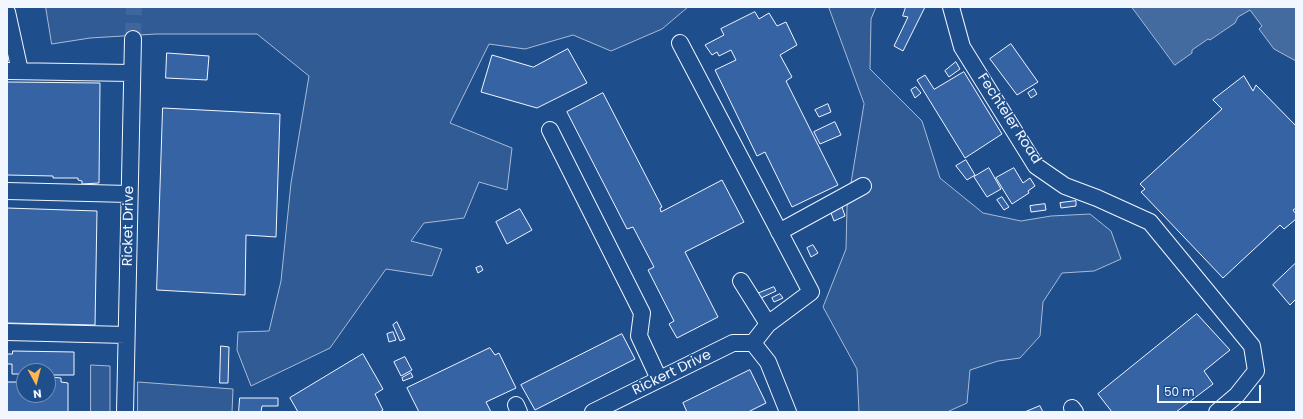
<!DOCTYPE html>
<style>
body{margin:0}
#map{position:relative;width:1303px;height:419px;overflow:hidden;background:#1f4e8c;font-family:Poppins,sans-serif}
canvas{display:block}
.frame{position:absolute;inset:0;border:8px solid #f2f6ff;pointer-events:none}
.north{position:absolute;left:16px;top:363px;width:40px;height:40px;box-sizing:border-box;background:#1f4e8c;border:1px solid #7391ba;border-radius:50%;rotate:173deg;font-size:11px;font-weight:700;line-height:16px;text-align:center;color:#f2f6ff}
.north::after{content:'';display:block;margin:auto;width:14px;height:18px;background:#ffb74d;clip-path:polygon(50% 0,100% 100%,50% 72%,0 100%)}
.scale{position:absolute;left:1157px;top:385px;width:104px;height:18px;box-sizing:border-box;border:2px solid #f2f6ff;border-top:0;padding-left:5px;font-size:12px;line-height:14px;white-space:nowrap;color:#f2f6ff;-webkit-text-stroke:3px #1f4e8c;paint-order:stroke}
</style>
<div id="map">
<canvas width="1303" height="419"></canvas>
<div class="frame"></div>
<div class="north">N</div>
<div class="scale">50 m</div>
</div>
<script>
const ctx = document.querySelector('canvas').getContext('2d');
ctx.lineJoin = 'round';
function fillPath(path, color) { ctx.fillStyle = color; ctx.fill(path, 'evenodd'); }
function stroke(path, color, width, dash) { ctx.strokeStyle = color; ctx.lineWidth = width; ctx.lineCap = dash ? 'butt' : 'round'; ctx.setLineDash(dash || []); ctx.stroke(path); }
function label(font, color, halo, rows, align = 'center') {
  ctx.font = font + ' Poppins,sans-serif'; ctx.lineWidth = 3; ctx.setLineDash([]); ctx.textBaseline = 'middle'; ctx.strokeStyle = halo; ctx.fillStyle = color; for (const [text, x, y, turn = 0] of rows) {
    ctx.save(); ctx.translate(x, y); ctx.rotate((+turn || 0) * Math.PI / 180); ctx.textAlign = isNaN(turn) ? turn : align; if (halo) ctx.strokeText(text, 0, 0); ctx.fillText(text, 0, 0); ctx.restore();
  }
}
const built = new Path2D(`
 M 46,7 L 688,7 L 662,29 L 611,51 L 573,35 L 525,49 L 489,44 L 450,123 L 512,148 L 507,190 L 479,182 L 464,218 L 424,223 L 411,241 L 442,249 L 432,276 L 386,269 L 330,348 L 251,386 L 237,350 L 238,332 L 269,331 L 281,281 L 291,183 L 309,76 L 257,34 L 156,34 L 90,38 L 52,44 Z
 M 829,7 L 876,7 L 871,19 L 870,69 L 922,121 L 940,178 L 983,213 L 1021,221 L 1051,216 L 1090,214 L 1111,231 L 1121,259 L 1094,271 L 1062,273 L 1043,302 L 1040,336 L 1020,358 L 998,361 L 970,370 L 967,403 L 947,412 L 859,412 L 857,369 L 823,307 L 846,249 L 847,207 L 864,104 Z
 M 91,365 L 110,366 L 110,412 L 91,412 Z
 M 138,382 L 233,389 L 232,412 L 138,412 Z`);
const water = new Path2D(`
 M 1132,7 L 1296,7 L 1296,61 L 1274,49 L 1259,29 L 1262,26 L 1250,10 L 1238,17 L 1235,23 L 1210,40 L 1208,39 L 1192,50 L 1192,53 L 1175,65 Z`);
const building = new Path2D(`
 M 906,7 L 925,7 L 903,51 L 894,46 L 908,17 L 903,16 Z
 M 755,12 L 759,19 L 769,13 L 777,26 L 786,22 L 797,45 L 780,55 L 792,77 L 786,81 L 838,185 L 792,207 L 765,152 L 757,156 L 715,70 L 736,60 L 731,50 L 719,56 L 717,52 L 712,55 L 705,45 L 724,35 L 721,29 Z
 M 1011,44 L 1038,82 L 1017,95 L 990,59 Z
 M 568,49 L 587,83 L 537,108 L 481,92 L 492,55 L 533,67 Z
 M 167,53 L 209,56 L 207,80 L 166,78 Z
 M 956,62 L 960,69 L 949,77 L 945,71 Z
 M 964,72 L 1002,134 L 965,158 L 917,80 L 925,75 L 934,89 Z
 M 1244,76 L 1253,91 L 1256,85 L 1296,126 L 1296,208 L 1293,210 L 1296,214 L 1296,219 L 1284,229 L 1280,225 L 1223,278 L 1141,192 L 1145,189 L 1140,184 L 1222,109 L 1213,100 Z
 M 7,82 L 100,83 L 99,183 L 82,184 L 82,181 L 78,180 L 78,178 L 53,178 L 53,176 L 7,175 Z
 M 916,87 L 921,93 L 915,98 L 911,90 Z
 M 1034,89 L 1037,94 L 1031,98 L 1028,93 Z
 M 603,93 L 662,207 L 660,208 L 661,212 L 722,180 L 744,222 L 685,252 L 718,317 L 677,338 L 669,324 L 674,321 L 648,270 L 654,267 L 633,227 L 627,229 L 567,112 Z
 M 828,104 L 831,112 L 819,117 L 815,110 Z
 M 163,108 L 280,114 L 276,237 L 246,235 L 245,295 L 157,290 Z
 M 835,122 L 841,135 L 820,144 L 814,132 Z
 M 966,160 L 975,175 L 967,180 L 956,166 Z
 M 989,168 L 1001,189 L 987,197 L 974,177 Z
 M 1014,168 L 1023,183 L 1030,178 L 1035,186 L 1028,191 L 1029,193 L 1012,204 L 996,178 Z
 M 1002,197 L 1009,207 L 1004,210 L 997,200 Z
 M 1076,201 L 1076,206 L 1061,208 L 1060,203 Z
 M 1045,204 L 1046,210 L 1031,212 L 1030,206 Z
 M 842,207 L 845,216 L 834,221 L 831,213 Z
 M 7,208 L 97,211 L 95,325 L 7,323 Z
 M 520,209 L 532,230 L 507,244 L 496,222 Z
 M 813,245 L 818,253 L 811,257 L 807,248 Z
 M 1296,263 L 1296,299 L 1290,305 L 1273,285 Z
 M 481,266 L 483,270 L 478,273 L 476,268 Z
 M 774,287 L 776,291 L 759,299 L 757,294 Z
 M 780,294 L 783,298 L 774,302 L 772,298 Z
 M 1197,314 L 1230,350 L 1204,371 L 1213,384 L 1176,412 L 1112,412 L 1098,394 Z
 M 397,322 L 405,339 L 400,341 L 393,325 Z
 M 393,332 L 396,340 L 389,342 L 387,334 Z
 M 622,334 L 635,359 L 535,410 L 521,385 Z
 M 221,346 L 229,347 L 228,383 L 220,383 Z
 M 490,348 L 495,355 L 499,353 L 516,388 L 486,402 L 491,412 L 419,412 L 407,388 Z
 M 13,351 L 74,352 L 74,375 L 48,375 L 48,371 L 24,371 L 24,374 L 12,374 L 12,364 L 7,364 L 7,354 L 12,354 Z
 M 363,354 L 383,389 L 375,394 L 383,410 L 380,412 L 298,412 L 290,398 Z
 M 405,357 L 412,370 L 401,376 L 394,362 Z
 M 750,370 L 766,403 L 748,412 L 687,412 L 683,403 Z
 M 411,373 L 413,377 L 403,381 L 402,378 Z
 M 51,377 L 61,378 L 61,382 L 68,383 L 68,412 L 7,412 L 7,382 L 24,382 L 24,395 L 48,395 L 48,382 L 51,382 Z
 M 240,398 L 278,398 L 278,406 L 262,406 L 261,412 L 239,412 Z
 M 1040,406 L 1043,412 L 1025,412 Z`);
const minorTunnel = new Path2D(`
 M 133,39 L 134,7`);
const minor = new Path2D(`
 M 951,7 L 962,47 L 1036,166 L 1065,186 L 1097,198 L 1150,222 L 1252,346 L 1256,371 L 1237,395 L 1217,412
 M 7,12 L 20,71
 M 680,43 L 811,292 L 768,324 L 753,343
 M 7,71 L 132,73
 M 550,130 L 642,313 L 639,336 L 659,379
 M 7,191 L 129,194
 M 779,232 L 863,186
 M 741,281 L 768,324
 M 7,332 L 126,335
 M 753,343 L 768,362 L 788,412
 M 516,405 L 519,412
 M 1072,408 L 1075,412
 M 125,412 L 133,39
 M 593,412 L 733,343 L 753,343`);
const streetNames = [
 ["Fechteler Road",1009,119,57],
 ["Ricket Drive",129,226,-89],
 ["Rickert Drive",672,373,-26]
];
fillPath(built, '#305b95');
stroke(built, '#a8bbd7', 1);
fillPath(water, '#446ba0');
stroke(water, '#a8bbd7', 1);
fillPath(building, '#3563a3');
stroke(building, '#f2f6ff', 1);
stroke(minorTunnel, '#3f679d', 16, [16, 8]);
stroke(minor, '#f2f6ff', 18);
stroke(minor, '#1f4e8c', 16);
label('14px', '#f2f6ff', '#1f4e8c', streetNames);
</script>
